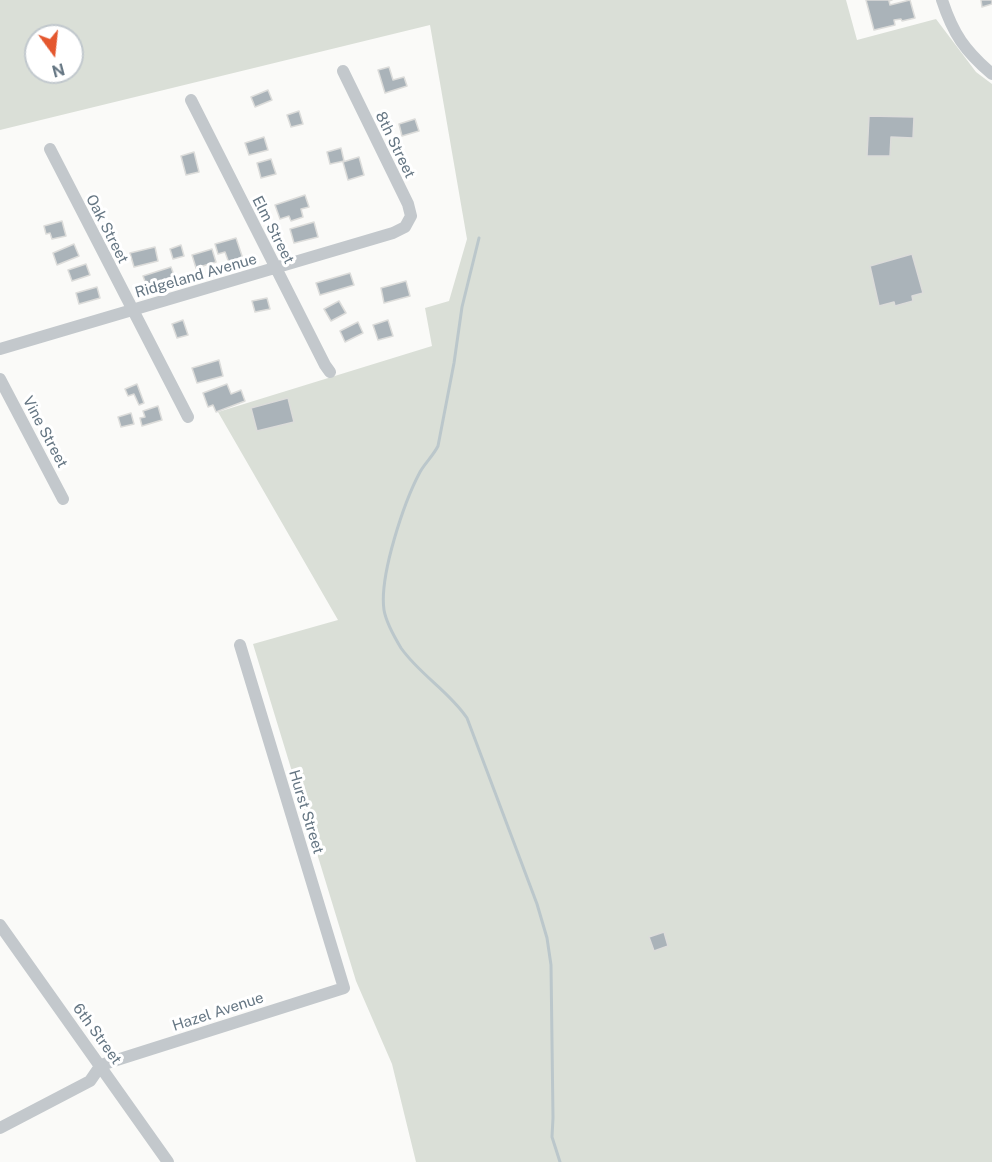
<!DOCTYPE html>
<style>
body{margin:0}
#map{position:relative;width:992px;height:1162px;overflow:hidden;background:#fafaf8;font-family:"Public Sans",sans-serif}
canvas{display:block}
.north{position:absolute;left:24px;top:24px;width:60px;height:60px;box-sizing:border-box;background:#fff;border:2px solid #c1c8cd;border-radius:50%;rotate:165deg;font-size:16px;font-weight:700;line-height:24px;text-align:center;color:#657683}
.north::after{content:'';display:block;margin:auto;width:21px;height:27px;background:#e4572e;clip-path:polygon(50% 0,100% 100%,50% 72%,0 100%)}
</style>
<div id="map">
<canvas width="992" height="1162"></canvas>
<div class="north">N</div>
</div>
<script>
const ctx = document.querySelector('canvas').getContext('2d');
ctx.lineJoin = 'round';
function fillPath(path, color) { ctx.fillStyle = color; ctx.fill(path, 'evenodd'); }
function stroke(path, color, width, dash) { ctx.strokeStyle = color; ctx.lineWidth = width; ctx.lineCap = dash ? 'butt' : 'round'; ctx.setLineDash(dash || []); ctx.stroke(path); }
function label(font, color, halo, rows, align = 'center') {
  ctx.font = font + ' "Public Sans",sans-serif'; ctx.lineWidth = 6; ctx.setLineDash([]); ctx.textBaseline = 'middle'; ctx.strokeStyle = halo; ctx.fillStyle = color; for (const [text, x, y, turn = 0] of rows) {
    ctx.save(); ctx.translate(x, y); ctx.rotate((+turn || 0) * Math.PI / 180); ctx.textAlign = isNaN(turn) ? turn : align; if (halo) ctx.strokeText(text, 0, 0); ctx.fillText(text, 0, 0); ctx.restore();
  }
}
const green = new Path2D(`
 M 0,0 L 846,0 L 857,40 L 936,19 L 976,72 L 992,84 L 992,1162 L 416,1162 L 392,1064 L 356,981 L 253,644 L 338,620 L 218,412 L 432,346 L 425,308 L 449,301 L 467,239 L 430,25 L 0,130 ZM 36,36 L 72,36 L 72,72 L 36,72 Z`);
const stream = new Path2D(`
 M 479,238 L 462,307 L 454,363 L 438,446 C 433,456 425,463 420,472 C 404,502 379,576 384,610 C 386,622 395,638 401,648 C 420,675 449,691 467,718 L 537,904 L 547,938 L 551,965 L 553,1118 L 552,1137 L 560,1162`);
const building = new Path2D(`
 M 866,0 L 892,0 L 889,1 L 890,5 L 910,0 L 915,18 L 902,21 L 901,19 L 894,20 L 895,25 L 874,30 Z
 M 981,0 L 992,0 L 992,4 L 982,7 Z
 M 389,67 L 393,80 L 404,77 L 407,86 L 385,93 L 378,70 Z
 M 268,90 L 272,100 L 255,107 L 251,97 Z
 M 299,111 L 303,124 L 291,127 L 287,115 Z
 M 869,116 L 914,117 L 913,138 L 891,137 L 890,156 L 867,156 Z
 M 415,119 L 419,131 L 402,136 L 399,124 Z
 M 264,137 L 268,150 L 249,155 L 245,143 Z
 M 341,148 L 344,161 L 330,164 L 327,152 Z
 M 194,152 L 199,172 L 186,175 L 181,156 Z
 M 359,157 L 364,175 L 348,180 L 343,162 Z
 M 271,159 L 276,174 L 261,178 L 257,163 Z
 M 305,195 L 309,207 L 301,209 L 303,217 L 291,221 L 289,216 L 280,219 L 275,205 Z
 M 62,221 L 66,236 L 52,239 L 50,233 L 46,234 L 44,226 Z
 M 314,222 L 318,237 L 294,243 L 290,229 Z
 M 236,238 L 243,259 L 229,263 L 225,252 L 218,254 L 215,244 Z
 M 74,244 L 79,256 L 57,265 L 53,253 Z
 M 181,245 L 184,256 L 173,259 L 170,249 Z
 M 155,247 L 158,261 L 134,267 L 130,253 Z
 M 212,249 L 216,262 L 196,268 L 192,255 Z
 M 912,254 L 923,293 L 912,296 L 913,301 L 895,306 L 894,302 L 879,306 L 870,266 Z
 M 86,264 L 90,275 L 72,281 L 68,270 Z
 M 171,267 L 176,281 L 148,289 L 143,276 Z
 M 350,273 L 354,285 L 320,295 L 316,283 Z
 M 406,281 L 410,296 L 384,303 L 381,288 Z
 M 97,287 L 100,298 L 79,304 L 76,293 Z
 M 267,298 L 270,309 L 255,312 L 252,301 Z
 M 339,301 L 346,313 L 331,321 L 324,309 Z
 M 183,320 L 188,335 L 177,338 L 172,324 Z
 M 388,320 L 393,336 L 378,340 L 373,325 Z
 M 358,322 L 363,333 L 345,342 L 340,331 Z
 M 219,360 L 223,376 L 197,383 L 192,368 Z
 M 137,384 L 144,403 L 139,405 L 134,394 L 128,396 L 125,389 Z
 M 227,384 L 231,394 L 241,390 L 245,401 L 216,412 L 213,405 L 208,407 L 203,393 Z
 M 288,398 L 294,422 L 257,431 L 251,408 Z
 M 158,406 L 162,420 L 142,426 L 140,418 L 145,417 L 143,411 Z
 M 131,413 L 134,424 L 121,427 L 118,417 Z
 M 664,932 L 668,946 L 654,951 L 649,937 Z`);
const minor = new Path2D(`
 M 942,0 C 953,34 965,51 992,74
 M 191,100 L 325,365 L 330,372
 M 50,149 L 188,417
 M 0,349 L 393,233 L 405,227 L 411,216 L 408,204 L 343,71
 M 0,379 L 63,499
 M 0,925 L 168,1162
 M 0,1128 L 90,1081 L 101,1065 L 344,988 L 240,645`);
const streetNames = [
 ["8th Street",395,145,64],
 ["Oak Street",107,229,63],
 ["Elm Street",273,230,63],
 ["Ridgeland Avenue",196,276,-16],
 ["Vine Street",45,432,62],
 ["Hurst Street",306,812,73],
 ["Hazel Avenue",218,1012,-18],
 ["6th Street",97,1034,54]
];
fillPath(green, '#dadfd7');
stroke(stream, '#bbc7cb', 3);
fillPath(building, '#aab3b9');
stroke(building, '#dcdcda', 1.5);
stroke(minor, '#c3c8cc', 12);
label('15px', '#657683', '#fff', streetNames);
</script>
